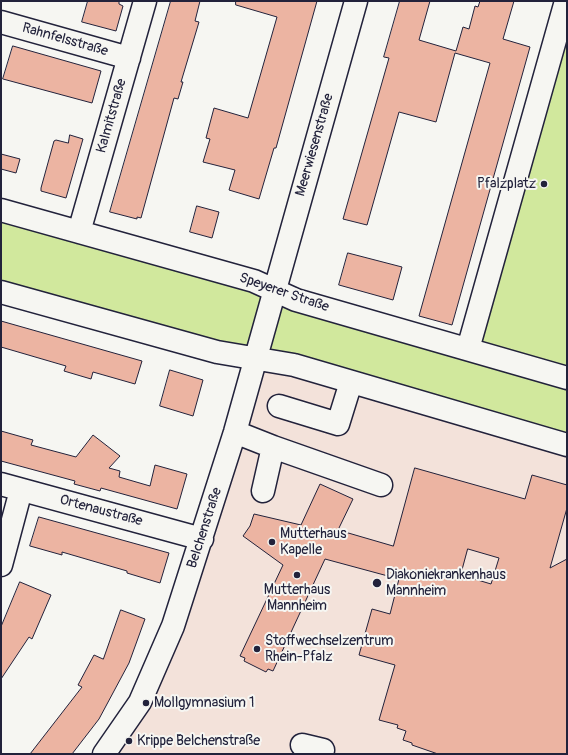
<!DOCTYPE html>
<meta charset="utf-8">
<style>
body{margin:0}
#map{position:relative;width:568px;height:755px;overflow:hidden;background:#f6f6f2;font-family:Pangolin,sans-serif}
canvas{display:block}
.frame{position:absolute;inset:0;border:2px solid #22223b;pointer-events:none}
</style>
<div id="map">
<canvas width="568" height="755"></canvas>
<div class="frame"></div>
</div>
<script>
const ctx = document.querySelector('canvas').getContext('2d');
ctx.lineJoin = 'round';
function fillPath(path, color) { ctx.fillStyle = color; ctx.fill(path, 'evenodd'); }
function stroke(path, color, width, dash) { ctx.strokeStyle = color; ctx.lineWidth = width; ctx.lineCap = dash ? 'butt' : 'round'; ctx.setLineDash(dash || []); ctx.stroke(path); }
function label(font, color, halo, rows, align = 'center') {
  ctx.font = font + ' Pangolin,sans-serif'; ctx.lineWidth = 4; ctx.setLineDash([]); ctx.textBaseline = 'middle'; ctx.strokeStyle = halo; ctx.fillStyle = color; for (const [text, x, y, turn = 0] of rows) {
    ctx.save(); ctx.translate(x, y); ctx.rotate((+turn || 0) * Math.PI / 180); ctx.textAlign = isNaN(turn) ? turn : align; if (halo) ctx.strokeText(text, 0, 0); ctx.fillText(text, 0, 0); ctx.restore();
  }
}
const built = new Path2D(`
 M 255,358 L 567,445 L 567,754 L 103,754 L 140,702 Z`);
const green = new Path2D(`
 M 567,1 L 567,445 L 1,285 L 1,213 L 468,349 Z`);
const building = new Path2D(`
 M 88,1 L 119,1 L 119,4 L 123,6 L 116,31 L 82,22 Z
 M 171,1 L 200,1 L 195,21 L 199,22 L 181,82 L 183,82 L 178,99 L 174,98 L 141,218 L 137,217 L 137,219 L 110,212 Z
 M 236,1 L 317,1 L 276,148 L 274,148 L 259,199 L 229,190 L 235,170 L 203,162 L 210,139 L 206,138 L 214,108 L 248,118 L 277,17 L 236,5 Z
 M 400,1 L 430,1 L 419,40 L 456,51 L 463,27 L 469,29 L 475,6 L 478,7 L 480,1 L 514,1 L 503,39 L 530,47 L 452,325 L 419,316 L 490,63 L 455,53 L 436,122 L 399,112 L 367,225 L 343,219 L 389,58 L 384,57 Z
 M 13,46 L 101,71 L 92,103 L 3,79 Z
 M 70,135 L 83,139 L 66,198 L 41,191 L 41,188 L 54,141 L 56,140 L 68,143 Z
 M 1,154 L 20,159 L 16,173 L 1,169 Z
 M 197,206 L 219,212 L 212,238 L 190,232 Z
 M 348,253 L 402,267 L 393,300 L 339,285 Z
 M 1,321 L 142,361 L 135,384 L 93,372 L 91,379 L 64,371 L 66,366 L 1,347 Z
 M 170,370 L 203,380 L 193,416 L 160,406 Z
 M 1,431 L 33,440 L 31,445 L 76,457 L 93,435 L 120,456 L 109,468 L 120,471 L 119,477 L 150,486 L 155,465 L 187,474 L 177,509 L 101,488 L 100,491 L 74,484 L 75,481 L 1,461 Z
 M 415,468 L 525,499 L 532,475 L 567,485 L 567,508 L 550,568 L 567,559 L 567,754 L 438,754 L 412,745 L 412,743 L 403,740 L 406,731 L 397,728 L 398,725 L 379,720 L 395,665 L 359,655 L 372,609 L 390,614 L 399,579 L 325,559 L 273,671 L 268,669 L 266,672 L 244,661 L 245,658 L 240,656 L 283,565 L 243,536 L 250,526 L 254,514 L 301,525 L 320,484 L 353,499 L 338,530 L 393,546 ZM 468,549 L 499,558 L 491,584 L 461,575 Z
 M 39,517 L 169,553 L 160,583 L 127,573 L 127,571 L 62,552 L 62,555 L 30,546 Z
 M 20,582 L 51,595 L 32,639 L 29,637 L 1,679 L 1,627 Z
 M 121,610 L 145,619 L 129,663 L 99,719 L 72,754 L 30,754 L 82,687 L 78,685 L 94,655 L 103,659 Z`);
const minor = new Path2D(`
 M 1,22 L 129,58
 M 1,210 L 254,281 L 296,300 L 567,378
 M 79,232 L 145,1
 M 1,292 L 217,352 L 294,365 L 567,445
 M 468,349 L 566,1
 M 279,406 L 338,424 L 351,382
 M 235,432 L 273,447 L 263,491
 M 273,447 L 381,485
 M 1,484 L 202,539
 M 1,565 L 21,490
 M 302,745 L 323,750
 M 104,754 L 140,702 L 173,626 L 235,432 L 356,1`);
const markers = [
 [544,184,4,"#22223b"],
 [272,542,4,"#22223b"],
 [297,575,4,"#22223b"],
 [377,583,5,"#22223b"],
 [257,649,4,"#22223b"],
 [146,703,4,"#22223b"],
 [129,741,4,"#22223b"]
];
const streetNames = [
 ["Rahnfelsstraße",65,40,16],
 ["Kalmitstraße",112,116,-74],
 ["Meerwiesenstraße",315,145,-74],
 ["Speyerer Straße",284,293,19],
 ["Ortenaustraße",101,511,15],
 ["Belchenstraße",205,528,-72]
];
const poiNames = [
 ["Pfalzplatz",536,184,"right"],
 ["Mutterhaus",280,534],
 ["Kapelle",280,550],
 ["Diakoniekrankenhaus",386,575],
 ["Mannheim",386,591],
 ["Mutterhaus",297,590,"center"],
 ["Mannheim",297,606,"center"],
 ["Stoffwechselzentrum",265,641],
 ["Rhein-Pfalz",265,657],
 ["Mollgymnasium 1",154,703],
 ["Krippe Belchenstraße",137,741]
];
fillPath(built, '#f3e2da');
fillPath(green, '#d1e89d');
fillPath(building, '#ecb4a2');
stroke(building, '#22223b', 1);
stroke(minor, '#22223b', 25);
stroke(minor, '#f6f6f2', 22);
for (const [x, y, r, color] of markers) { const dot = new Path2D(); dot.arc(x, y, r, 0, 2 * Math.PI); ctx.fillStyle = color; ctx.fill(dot); stroke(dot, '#f6f6f2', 1.5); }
label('14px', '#22223b', '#f6f6f2', streetNames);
label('14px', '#22223b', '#f6f6f2', poiNames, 'left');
</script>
